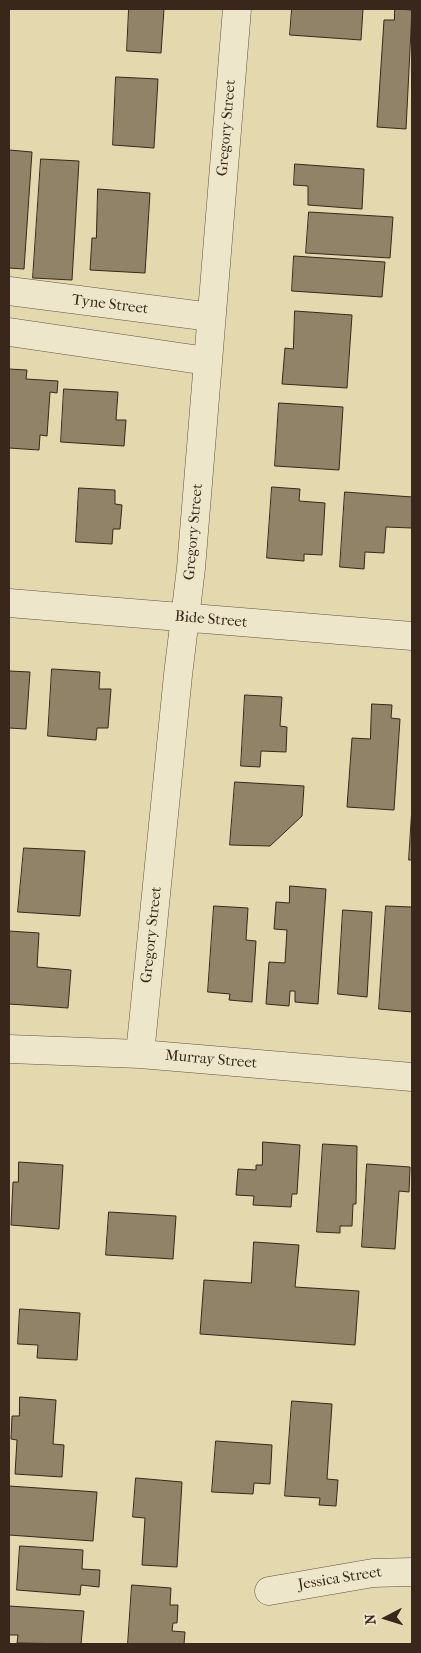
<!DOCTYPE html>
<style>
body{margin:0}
#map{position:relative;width:421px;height:1653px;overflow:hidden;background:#e3d8ae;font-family:"IM FELL French Canon",serif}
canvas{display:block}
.frame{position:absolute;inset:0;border:10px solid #38271a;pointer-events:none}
.north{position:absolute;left:361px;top:1593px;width:50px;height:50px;-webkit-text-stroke:4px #ede6ca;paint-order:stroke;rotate:265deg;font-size:14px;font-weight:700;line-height:20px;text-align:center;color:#38271a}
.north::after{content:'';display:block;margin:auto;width:18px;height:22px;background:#38271a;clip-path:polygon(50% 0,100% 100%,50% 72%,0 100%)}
</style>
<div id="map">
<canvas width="421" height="1653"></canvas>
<div class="frame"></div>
<div class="north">N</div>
</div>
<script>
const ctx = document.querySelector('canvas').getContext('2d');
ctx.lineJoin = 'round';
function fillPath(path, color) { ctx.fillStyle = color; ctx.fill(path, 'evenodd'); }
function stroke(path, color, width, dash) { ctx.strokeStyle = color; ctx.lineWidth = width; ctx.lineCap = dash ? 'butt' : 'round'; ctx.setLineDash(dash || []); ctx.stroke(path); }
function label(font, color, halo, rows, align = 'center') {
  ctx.font = font + ' "IM FELL French Canon",serif'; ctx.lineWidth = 4; ctx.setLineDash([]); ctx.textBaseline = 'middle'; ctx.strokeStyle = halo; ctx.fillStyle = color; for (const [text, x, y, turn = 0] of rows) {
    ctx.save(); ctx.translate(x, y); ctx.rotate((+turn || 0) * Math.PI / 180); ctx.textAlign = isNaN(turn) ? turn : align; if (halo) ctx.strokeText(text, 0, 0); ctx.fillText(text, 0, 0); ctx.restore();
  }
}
const building = new Path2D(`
 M 129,9 L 164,9 L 161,53 L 127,51 Z
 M 292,9 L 363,9 L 361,40 L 290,35 Z
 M 395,9 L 412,10 L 406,129 L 377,127 L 384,20 L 394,20 Z
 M 116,77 L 158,79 L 154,148 L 113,145 Z
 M 9,150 L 32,152 L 24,269 L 9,268 Z
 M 41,159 L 79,161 L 72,280 L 33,278 Z
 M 295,164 L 364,169 L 362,209 L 308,205 L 308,186 L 294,185 Z
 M 98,189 L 150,193 L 145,273 L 90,270 L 92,238 L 96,238 Z
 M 309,212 L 393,217 L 390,258 L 306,253 Z
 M 294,256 L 385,262 L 382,297 L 292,291 Z
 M 295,311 L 352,315 L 347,388 L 282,384 L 285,348 L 293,349 Z
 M 9,369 L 27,370 L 26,379 L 58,381 L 57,393 L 50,392 L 47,436 L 40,435 L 39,450 L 9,448 Z
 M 64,389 L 118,392 L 116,420 L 126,420 L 124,446 L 61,442 Z
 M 279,403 L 343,407 L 339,470 L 275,466 Z
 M 272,487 L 300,489 L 299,501 L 325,503 L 322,555 L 304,554 L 304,561 L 267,558 Z
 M 79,488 L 115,490 L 115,504 L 122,505 L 120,529 L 113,529 L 112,544 L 76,542 Z
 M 345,492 L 412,497 L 412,528 L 386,527 L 384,553 L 365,552 L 364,569 L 340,567 Z
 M 52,669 L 100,672 L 99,689 L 111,689 L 108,728 L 97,728 L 96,740 L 48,736 Z
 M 9,671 L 30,672 L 26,729 L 9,728 Z
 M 245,695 L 282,697 L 280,726 L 287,727 L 286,752 L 261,751 L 260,767 L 241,766 Z
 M 372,704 L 392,705 L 391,718 L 400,719 L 394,810 L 347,807 L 352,738 L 370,739 Z
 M 235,782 L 304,786 L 302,816 L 270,846 L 230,845 Z
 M 412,807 L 412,860 L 409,860 Z
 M 24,848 L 85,851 L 80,916 L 18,912 Z
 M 290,886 L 326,889 L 318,1004 L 295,1002 L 295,991 L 290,991 L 289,1006 L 266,1004 L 269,962 L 285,963 L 287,930 L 274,929 L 276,902 L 289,903 Z
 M 214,906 L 248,908 L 246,940 L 256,941 L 252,1002 L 229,1000 L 230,994 L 208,992 Z
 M 386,906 L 412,907 L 412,1012 L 379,1009 Z
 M 343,910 L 372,912 L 367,997 L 338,994 Z
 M 9,931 L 39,933 L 37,967 L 71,970 L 68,1008 L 9,1004 Z
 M 263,1142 L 300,1145 L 297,1194 L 292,1194 L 291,1207 L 253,1205 L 254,1196 L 236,1195 L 238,1169 L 256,1170 L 256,1165 L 262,1165 Z
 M 323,1144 L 357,1146 L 356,1204 L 353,1204 L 352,1226 L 340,1226 L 340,1233 L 317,1232 Z
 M 19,1162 L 63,1165 L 59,1229 L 11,1225 L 13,1182 L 18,1182 Z
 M 367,1164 L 410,1167 L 409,1192 L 399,1191 L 395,1249 L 362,1247 Z
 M 109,1212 L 176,1216 L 173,1259 L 106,1255 Z
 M 254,1242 L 299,1245 L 295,1287 L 359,1291 L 355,1345 L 200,1334 L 204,1280 L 251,1283 Z
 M 20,1309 L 80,1313 L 77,1360 L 37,1358 L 38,1345 L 18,1344 Z
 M 20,1397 L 56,1400 L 53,1444 L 64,1445 L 62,1477 L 15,1474 L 17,1440 L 11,1439 L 12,1416 L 19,1416 Z
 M 292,1401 L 332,1404 L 327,1479 L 338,1480 L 336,1506 L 319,1505 L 320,1498 L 285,1496 Z
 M 216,1441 L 272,1445 L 270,1484 L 254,1483 L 253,1494 L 212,1492 Z
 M 136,1478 L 182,1482 L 177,1567 L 142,1565 L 145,1518 L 133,1517 Z
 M 9,1486 L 97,1492 L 93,1541 L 9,1535 Z
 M 20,1546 L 83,1550 L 82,1569 L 100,1570 L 99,1587 L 81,1585 L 80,1595 L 17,1590 Z
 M 132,1585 L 171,1588 L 170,1605 L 178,1605 L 177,1623 L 173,1623 L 172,1631 L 185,1632 L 184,1644 L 128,1644 Z
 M 9,1606 L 84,1611 L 81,1644 L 17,1643 L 18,1635 L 9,1635 Z`);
const street = new Path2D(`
 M 9,291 L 211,317
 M 9,332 L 207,361
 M 9,603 L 412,636
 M 9,1049 L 140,1054 L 412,1077
 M 140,1054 L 178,675 L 191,568 L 237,9
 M 269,1591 L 373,1573 L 412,1572`);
const streetNames = [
 ["Gregory Street",227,128,-85],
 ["Tyne Street",110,305,7],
 ["Gregory Street",194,532,-85],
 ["Bide Street",211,620,5],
 ["Gregory Street",152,935,-84],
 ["Murray Street",211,1060,5],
 ["Jessica Street",340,1579,-9]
];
fillPath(building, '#918367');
stroke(building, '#38271a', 1);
stroke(street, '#63533f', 29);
stroke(street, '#ede6ca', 28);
label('15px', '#38271a', '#ede6ca', streetNames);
</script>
